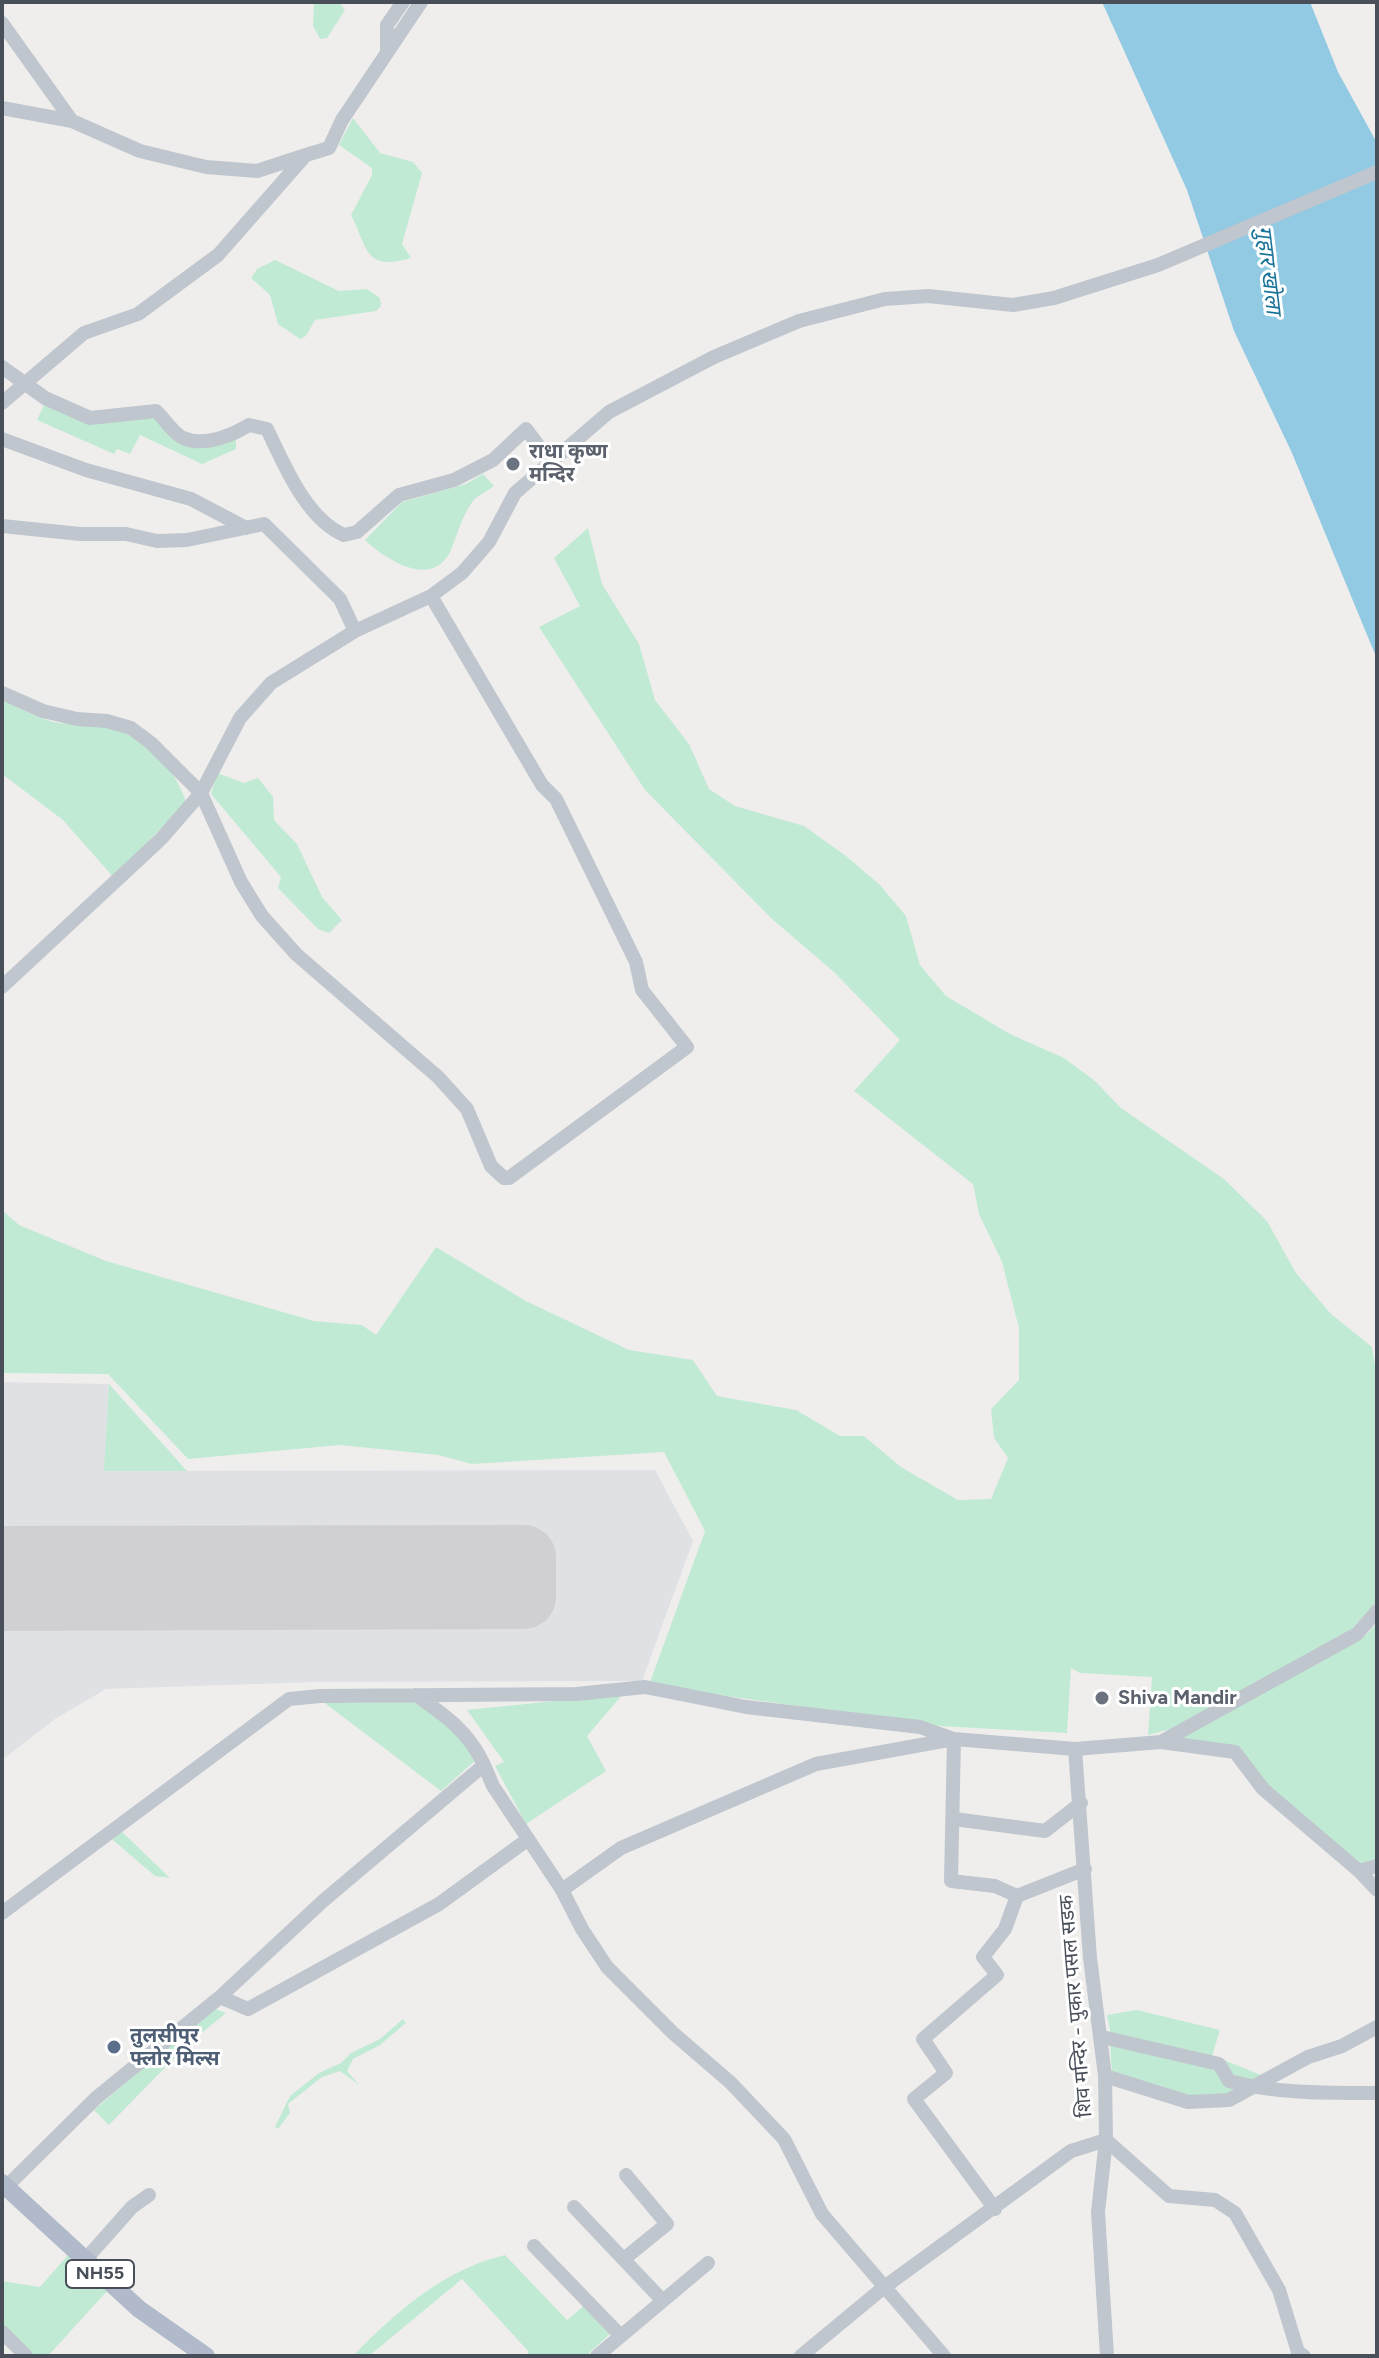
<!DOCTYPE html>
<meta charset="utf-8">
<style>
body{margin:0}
#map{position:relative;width:1379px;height:2358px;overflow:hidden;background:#f0eeed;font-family:Figtree,sans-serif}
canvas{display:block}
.frame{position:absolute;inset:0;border:4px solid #484f59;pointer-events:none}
</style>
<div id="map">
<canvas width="1379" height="2358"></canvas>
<div class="frame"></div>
</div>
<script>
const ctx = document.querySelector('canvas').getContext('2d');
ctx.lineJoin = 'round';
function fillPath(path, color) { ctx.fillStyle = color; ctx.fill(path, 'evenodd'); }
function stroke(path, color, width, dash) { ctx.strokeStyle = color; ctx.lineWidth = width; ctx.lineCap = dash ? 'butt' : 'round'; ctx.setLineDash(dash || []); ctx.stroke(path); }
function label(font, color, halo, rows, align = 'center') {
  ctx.font = font + ' Figtree,"Noto Sans Devanagari",sans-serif'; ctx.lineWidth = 6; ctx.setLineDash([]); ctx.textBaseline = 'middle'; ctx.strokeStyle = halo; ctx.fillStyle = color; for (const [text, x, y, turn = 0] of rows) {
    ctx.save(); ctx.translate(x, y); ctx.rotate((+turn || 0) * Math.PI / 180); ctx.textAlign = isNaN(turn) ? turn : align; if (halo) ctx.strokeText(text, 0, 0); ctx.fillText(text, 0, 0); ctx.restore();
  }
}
const airport = new Path2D(`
 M 2,1382 L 109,1384 L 105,1471 L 655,1470 L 693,1541 L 642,1681 L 315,1682 L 106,1689 L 55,1719 L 2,1760 Z`);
const green = new Path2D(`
 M 314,2 L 339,2 L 345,10 L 327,38 L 320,39 L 313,26 Z
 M 353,118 L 380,153 L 413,162 L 422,173 L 402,244 L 411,258 C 363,272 368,247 351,215 L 372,175 L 372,168 L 339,145 Z
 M 275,260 L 339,291 L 367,289 L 380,298 L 381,306 L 376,311 L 315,320 L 306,336 L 300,339 L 278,324 L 270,295 L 251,278 L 257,269 Z
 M 46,401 L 90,420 L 155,414 L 176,439 L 236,439 L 236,449 L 202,464 L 140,435 L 130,454 L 117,449 L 114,454 L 37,420 Z
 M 483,474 L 494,486 C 488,491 478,495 473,501 C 462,515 457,536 450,552 C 431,590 384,558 365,540 L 402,502 L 466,484 Z
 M 588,528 L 602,584 L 639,644 L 655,700 L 689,744 L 709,789 L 735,806 L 804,826 L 846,856 L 880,885 L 906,916 L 920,965 L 946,996 L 1010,1034 L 1064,1058 L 1095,1081 L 1121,1108 L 1224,1179 L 1267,1221 L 1296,1273 L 1331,1314 L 1372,1347 L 1377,1379 L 1377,1601 L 1350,1631 L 1175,1728 L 1148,1735 L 1152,1677 L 1080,1673 L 1071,1668 L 1067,1733 L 939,1726 L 649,1685 L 705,1531 L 664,1452 L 472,1464 L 438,1455 L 340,1445 L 188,1459 L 108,1374 L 2,1373 L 2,1210 L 19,1225 L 106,1261 L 314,1321 L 362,1325 L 376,1335 L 436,1247 L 526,1301 L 629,1350 L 693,1360 L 717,1396 L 796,1410 L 840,1436 L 864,1436 L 901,1467 L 958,1500 L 991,1499 L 1008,1458 L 994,1438 L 991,1409 L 1019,1380 L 1019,1328 L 1002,1262 L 979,1214 L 973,1184 L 854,1091 L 900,1040 L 834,972 L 772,919 L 645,790 L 539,627 L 580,606 L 554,558 Z
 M 2,700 C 18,707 36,717 54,722 C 67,725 83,723 97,725 C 140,731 173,762 186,802 L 114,878 L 63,820 L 2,774 Z
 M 217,773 L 244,783 L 258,778 L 273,797 L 274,820 L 297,844 L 322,897 L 342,920 L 329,933 L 318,929 L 278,888 L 281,877 L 211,794 Z
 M 109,1384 L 187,1471 L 104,1471 Z
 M 1377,1623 L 1377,1861 L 1359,1866 L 1266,1784 L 1237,1749 L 1176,1740 L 1367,1634 Z
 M 623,1694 L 587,1736 L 606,1771 L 526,1824 L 495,1766 L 504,1762 L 467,1710 Z
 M 407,1698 L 455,1728 L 476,1760 L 441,1791 L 322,1701 Z
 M 117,1827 L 170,1878 L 155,1876 L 107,1835 Z
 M 213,2008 L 226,2013 L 188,2044 L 109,2125 L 94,2110 Z
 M 1137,2010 L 1220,2030 L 1212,2056 L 1111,2035 L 1107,2015 Z
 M 403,2019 L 406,2023 L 380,2045 L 353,2059 L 347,2071 L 359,2085 L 340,2071 L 322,2077 L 288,2104 L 290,2113 L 278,2129 L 275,2127 L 290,2096 L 319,2073 L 341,2063 L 351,2053 L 380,2039 Z
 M 1110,2041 L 1215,2066 L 1244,2089 C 1203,2110 1154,2088 1112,2075 Z
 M 1221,2059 L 1261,2075 L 1257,2083 L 1233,2078 Z
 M 69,2254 L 108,2290 L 48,2356 L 31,2356 L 2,2327 L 2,2281 L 40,2287 Z
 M 505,2255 L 567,2320 L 586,2304 L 611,2333 L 589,2353 L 591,2356 L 525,2356 L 529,2352 L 462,2279 L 369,2356 L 353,2356 C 395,2312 445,2269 505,2255 Z`);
const water = new Path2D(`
 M 1102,2 L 1310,2 L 1338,72 L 1377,143 L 1377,659 L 1292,453 L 1234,331 L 1187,190 Z`);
const runway = new Path2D(`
 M 2,1558 L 524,1557 L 524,1597 L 2,1599`);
const minor = new Path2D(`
 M 2,23 L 72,121
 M 387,53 L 387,25 L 403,2
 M 2,108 L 72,121 L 140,151 L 206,167 L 257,171 L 306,155
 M 2,367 L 45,398 L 90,418 L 156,411 C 164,418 173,433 183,438 C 204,447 231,436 249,425 L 267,429 C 284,464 306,519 344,535 L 357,532 L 399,495 L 454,480 L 493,460 L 526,429 L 551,463
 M 2,403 L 84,333 L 138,314 L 218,255 L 306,155 L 329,148 L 342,120 L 421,2
 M 2,439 L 86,470 L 191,499 L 246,528
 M 2,526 L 80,534 L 126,534 L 157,541 L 187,540 L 264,524 L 340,599 L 355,631
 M 2,693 L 43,711 L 77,719 L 107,721 L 131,728 L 151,743 L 201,793 L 241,882 L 262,916 L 296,954 L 438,1077 L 467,1109 L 491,1166 L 504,1178 L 509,1178 L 687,1047 L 642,990 L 636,962 L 556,799 L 542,785 L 431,596
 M 2,987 L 161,839 L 201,793 L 240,718 L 271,683 L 355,631 L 431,596 L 462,573 L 489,542 L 515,493 L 609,412 L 714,357 L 799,321 L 885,299 L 928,296 L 1013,305 L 1054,298 L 1158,265 L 1377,172
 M 416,1695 C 446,1716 469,1732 484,1765
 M 1161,1742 L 1357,1634 L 1377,1611
 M 1075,1749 L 1090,1958 L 1105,2076 L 1106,2140 L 1098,2212 L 1107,2356
 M 954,1819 L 1045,1831 L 1081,1803
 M 1359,1871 L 1377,1890
 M 562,1890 L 621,1848 L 816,1764 L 954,1739 L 951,1881 L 995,1886 L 1017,1896
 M 2,1913 L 289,1699 L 320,1696 L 576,1694 L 645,1687 L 746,1707 L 920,1727 L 954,1739 L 1075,1749 L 1161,1742 L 1235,1752 L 1263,1789 L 1359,1871 L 1377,1866
 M 220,1997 L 248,2009 L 439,1904 L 527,1840
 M 1102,2037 L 1219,2064 L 1229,2081 C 1278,2094 1327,2093 1377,2093
 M 1105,2076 L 1188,2102 L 1229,2100 L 1308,2057 L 1342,2046 L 1377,2027
 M 6,2187 L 96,2098 L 220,1997 L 323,1901 L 484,1765 L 493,1786 L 562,1890 L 582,1929 L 607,1967 L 673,2033 L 731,2083 L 784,2139 L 822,2214 L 944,2356
 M 574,2207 L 662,2300
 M 995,2209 L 914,2099 L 946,2073 L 923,2039 L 997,1975 L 983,1957 L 1005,1929 L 1017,1896 L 1085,1869
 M 534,2246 L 619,2334
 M 625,2258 L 667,2224 L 626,2175
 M 85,2260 L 132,2207 L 149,2195
 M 2,2332 L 26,2356
 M 597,2356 L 708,2263
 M 801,2356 L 883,2288 L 1071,2151 L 1106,2140 L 1169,2196 L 1215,2200 L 1235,2213 L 1279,2290 L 1298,2352 L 1304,2356`);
const major = new Path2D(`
 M 2,2183 L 139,2309 L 206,2356`);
const markers = [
 [513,464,8,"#6b7280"],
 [1102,1698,8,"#6b7280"],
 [114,2047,8,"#5c6f8a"]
];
const shields = [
 [100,2274,68]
];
const shieldNames = [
 ["NH55",100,2274]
];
const worshipNames = [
 ["राधा कृष्ण",529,452],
 ["मन्दिर",529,475],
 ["Shiva Mandir",1118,1698]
];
const streetNames = [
 ["शिव मन्दिर - पुकार पसल सडक",1076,2006,-95]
];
const serviceNames = [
 ["तुलसीपुर",130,2036],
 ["फ्लोर मिल्स",130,2059]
];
const waterNames = [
 ["गुहार खोला",1268,270,83]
];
fillPath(airport, '#e0e1e5');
fillPath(green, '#c0ead4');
fillPath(water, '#91cae2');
stroke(runway, '#d0d0d2', 64);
stroke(minor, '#c0c6ce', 14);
stroke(major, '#b0baca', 18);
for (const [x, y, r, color] of markers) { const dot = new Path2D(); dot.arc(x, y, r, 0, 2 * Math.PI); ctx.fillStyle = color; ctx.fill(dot); stroke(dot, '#fff', 3); }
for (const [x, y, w] of shields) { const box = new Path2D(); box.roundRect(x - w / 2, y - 14, w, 28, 6); ctx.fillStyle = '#fff'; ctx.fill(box); stroke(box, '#484f59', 2); }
label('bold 18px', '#484f59', null, shieldNames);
label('bold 20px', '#5b616d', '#fff', worshipNames, 'left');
label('20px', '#484f59', '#fff', streetNames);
label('bold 20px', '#4e5e75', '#fff', serviceNames, 'left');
label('italic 22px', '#1a7399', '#fff', waterNames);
</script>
